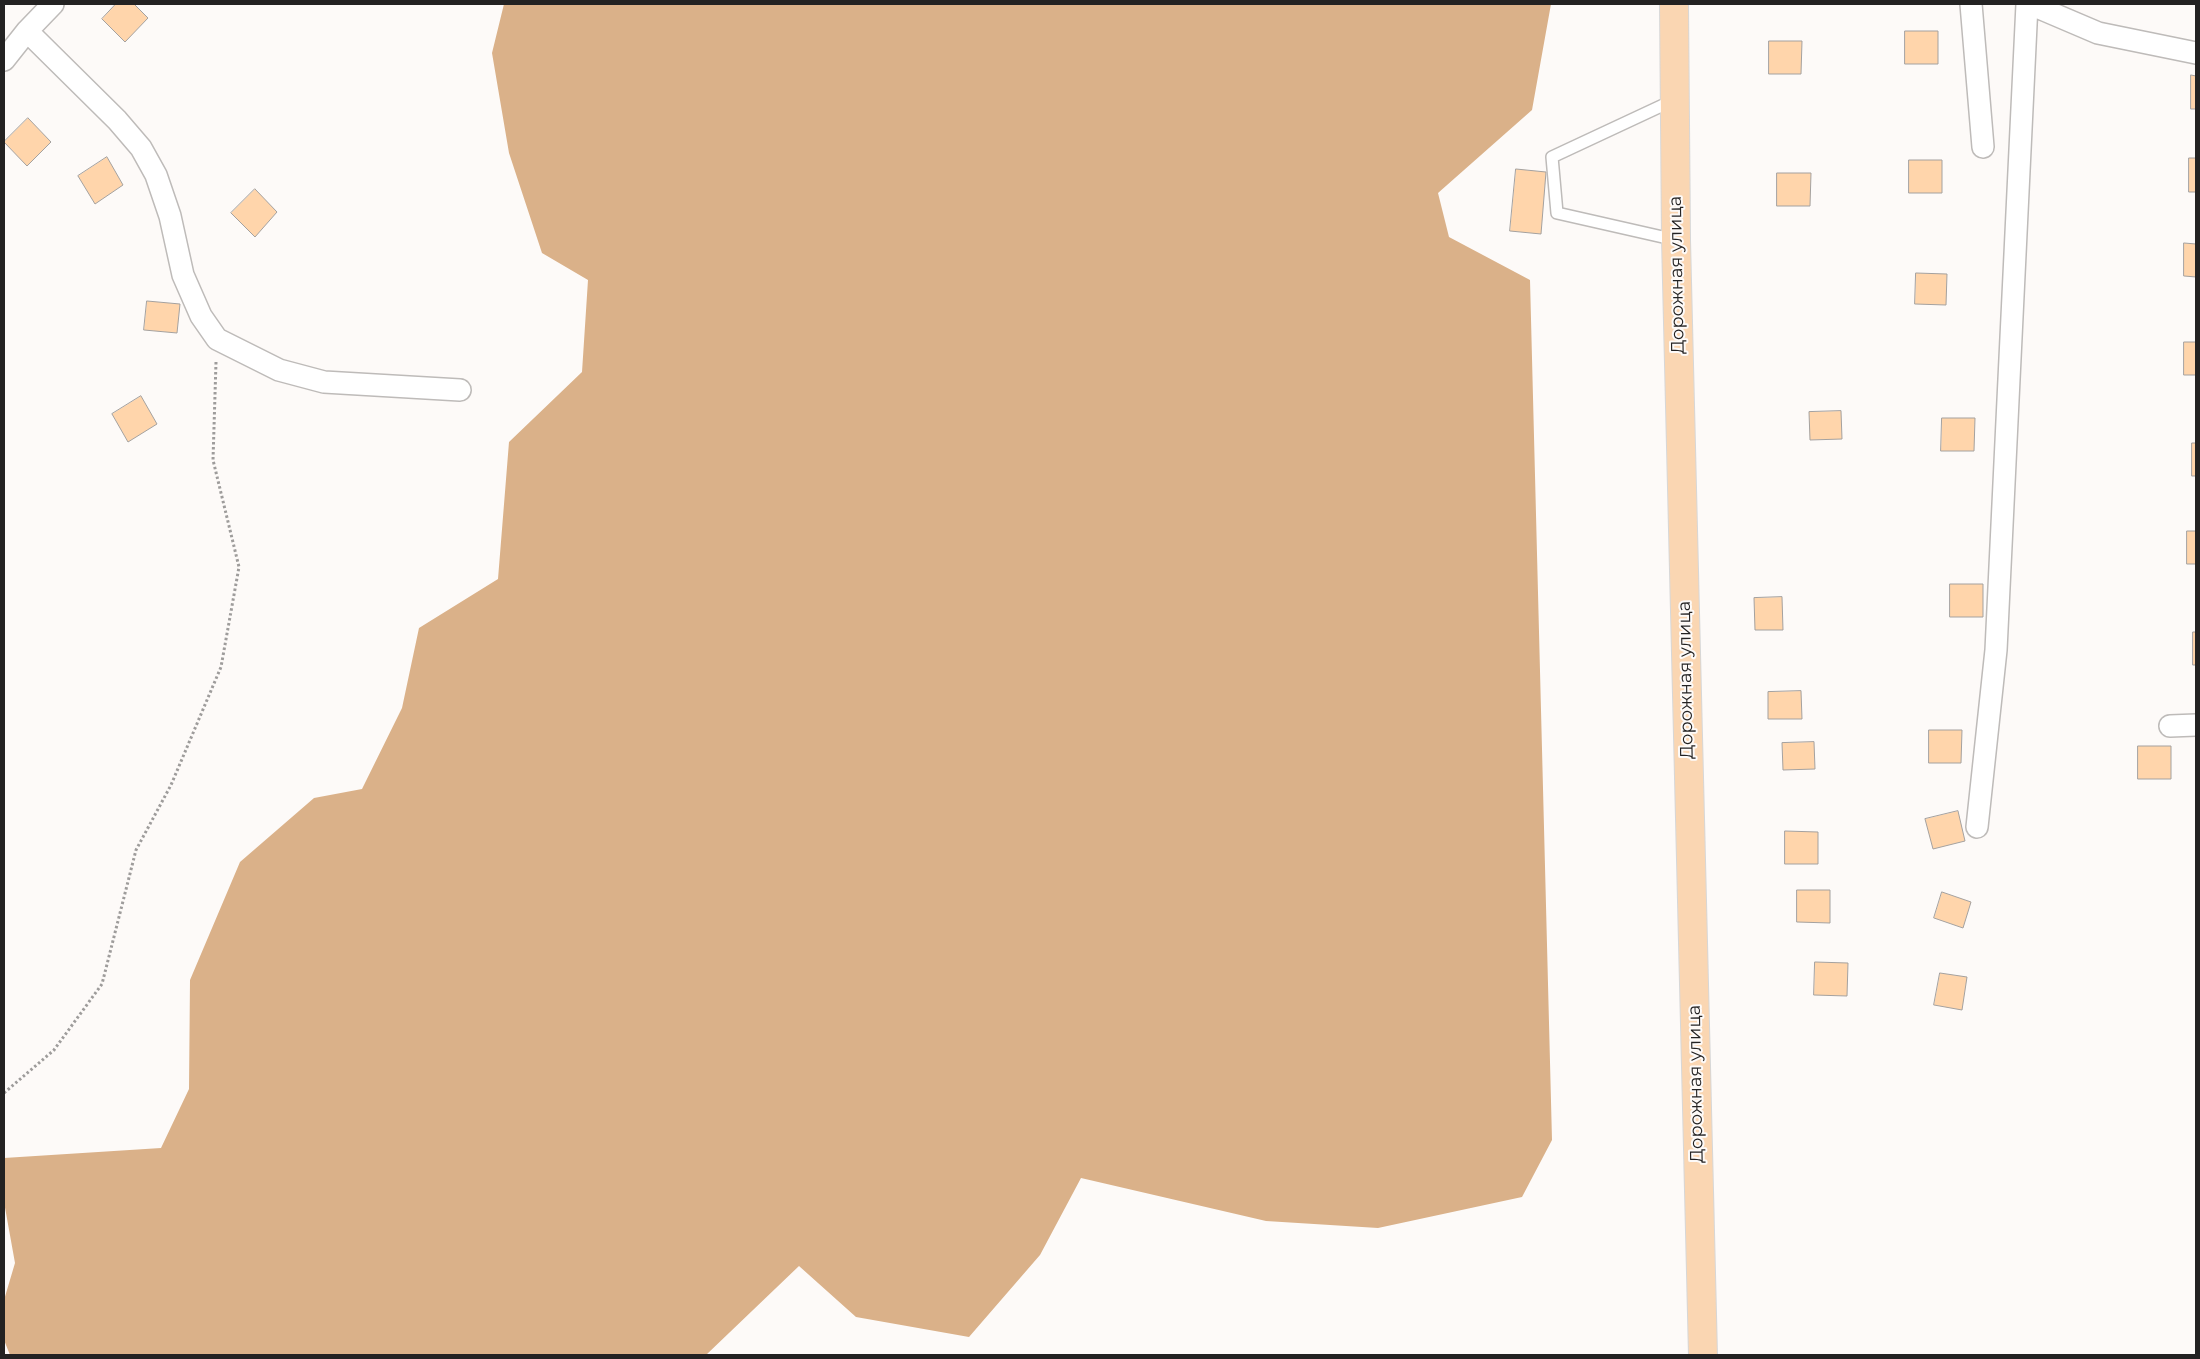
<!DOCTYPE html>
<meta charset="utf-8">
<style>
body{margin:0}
#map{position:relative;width:2200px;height:1359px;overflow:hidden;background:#fdfaf8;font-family:Montserrat,sans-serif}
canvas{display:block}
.frame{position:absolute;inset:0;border:5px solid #232222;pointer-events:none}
</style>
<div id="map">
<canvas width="2200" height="1359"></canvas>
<div class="frame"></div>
</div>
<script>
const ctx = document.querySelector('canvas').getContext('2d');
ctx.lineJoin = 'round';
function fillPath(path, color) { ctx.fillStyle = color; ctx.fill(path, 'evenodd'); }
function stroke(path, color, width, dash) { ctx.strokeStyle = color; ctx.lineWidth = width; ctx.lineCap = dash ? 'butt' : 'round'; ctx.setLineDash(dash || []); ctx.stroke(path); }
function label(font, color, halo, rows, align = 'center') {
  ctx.font = font + ' Montserrat,sans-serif'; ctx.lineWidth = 4; ctx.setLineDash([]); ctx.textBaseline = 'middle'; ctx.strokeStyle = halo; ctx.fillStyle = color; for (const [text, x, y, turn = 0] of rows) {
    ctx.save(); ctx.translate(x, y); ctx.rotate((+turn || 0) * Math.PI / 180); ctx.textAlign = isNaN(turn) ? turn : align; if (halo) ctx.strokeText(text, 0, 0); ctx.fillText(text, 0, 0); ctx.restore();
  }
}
const forest = new Path2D(`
 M 504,4 L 1551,4 L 1532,110 L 1438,193 L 1449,237 L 1530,280 L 1552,1140 L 1522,1197 L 1378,1228 L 1266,1221 L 1081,1178 L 1040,1255 L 969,1337 L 856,1317 L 799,1266 L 706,1355 L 10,1355 L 4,1340 L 4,1300 L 15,1263 L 4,1202 L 4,1158 L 161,1148 L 189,1089 L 190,980 L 240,862 L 314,798 L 362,789 L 402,708 L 419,628 L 498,579 L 509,442 L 582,372 L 588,280 L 542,253 L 509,153 L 492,53 Z`);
const building = new Path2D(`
 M 116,4 L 134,4 L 148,18 L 125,42 L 102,19 Z
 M 1905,31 L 1938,31 L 1938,64 L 1905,64 Z
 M 1769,41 L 1802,41 L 1801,74 L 1769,74 Z
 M 2191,75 L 2196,76 L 2196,109 L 2191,109 Z
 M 28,118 L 51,142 L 27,166 L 4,142 Z
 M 107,157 L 123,185 L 95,204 L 78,176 Z
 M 2189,158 L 2196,158 L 2196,192 L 2189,192 Z
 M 1909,160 L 1942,160 L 1942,193 L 1909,193 Z
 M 1516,169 L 1546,172 L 1541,234 L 1510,231 Z
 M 1777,173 L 1811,173 L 1810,206 L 1777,206 Z
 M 255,189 L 277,212 L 255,237 L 231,213 Z
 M 2184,243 L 2196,244 L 2196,277 L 2184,276 Z
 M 1916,273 L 1947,274 L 1946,305 L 1915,304 Z
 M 147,301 L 180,304 L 177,333 L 144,330 Z
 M 2184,342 L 2196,342 L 2196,375 L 2184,375 Z
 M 141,396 L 157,424 L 128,442 L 112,414 Z
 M 1841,411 L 1842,439 L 1810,440 L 1809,412 Z
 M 1942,418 L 1975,418 L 1974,451 L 1941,451 Z
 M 2192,443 L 2196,443 L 2196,476 L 2192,476 Z
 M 2187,531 L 2196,531 L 2196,564 L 2187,564 Z
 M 1950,584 L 1983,584 L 1983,617 L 1950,617 Z
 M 1782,597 L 1783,630 L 1755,630 L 1754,598 Z
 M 2193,632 L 2196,632 L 2196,665 L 2193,665 Z
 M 1801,691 L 1802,719 L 1768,719 L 1768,692 Z
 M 1929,730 L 1962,730 L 1961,763 L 1929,763 Z
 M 1814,742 L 1815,769 L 1783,770 L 1782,743 Z
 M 2138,746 L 2171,746 L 2171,779 L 2138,779 Z
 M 1958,811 L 1965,841 L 1933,849 L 1925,819 Z
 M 1785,831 L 1818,832 L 1818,864 L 1785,864 Z
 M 1797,890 L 1830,890 L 1830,923 L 1797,922 Z
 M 1942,892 L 1971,902 L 1963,928 L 1934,918 Z
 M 1815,962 L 1848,963 L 1847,996 L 1814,995 Z
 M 1940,973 L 1967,977 L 1962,1010 L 1934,1005 Z`);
const path = new Path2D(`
 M 4,1093 L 54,1050 L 102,984 L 136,850 L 171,785 L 221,667 L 239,567 L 213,460 L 216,362`);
const service = new Path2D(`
 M 1674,100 L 1552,157 L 1557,213 L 1676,240`);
const minor = new Path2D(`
 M 1971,4 L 1983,147
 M 2030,4 L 2098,33 L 2196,53
 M 27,31 L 117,120 L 141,148 L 156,175 L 170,216 L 183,275 L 201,316 L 217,339 L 279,370 L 324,382 L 460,390
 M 4,60 L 27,31 L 53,4
 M 2170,726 L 2196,725
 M 1977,827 L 1996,650 L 2027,4`);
const primary = new Path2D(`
 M 1674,4 L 1676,240 L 1703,1355`);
const streetNames = [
 ["Дорожная улица",1677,275,-91],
 ["Дорожная улица",1686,680,-91],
 ["Дорожная улица",1696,1084,-91]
];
fillPath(forest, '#dab189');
fillPath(building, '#ffd5ab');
stroke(building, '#a4a19f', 1);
stroke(service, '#bebbb9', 14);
stroke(minor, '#bebbb9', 24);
stroke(primary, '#d7d7d7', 30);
stroke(path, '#9e9c9b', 3, [2.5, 2.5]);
stroke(service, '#fff', 11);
stroke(minor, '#fff', 21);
stroke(primary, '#fad6b2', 28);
label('18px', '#232222', '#fdfaf8', streetNames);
</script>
